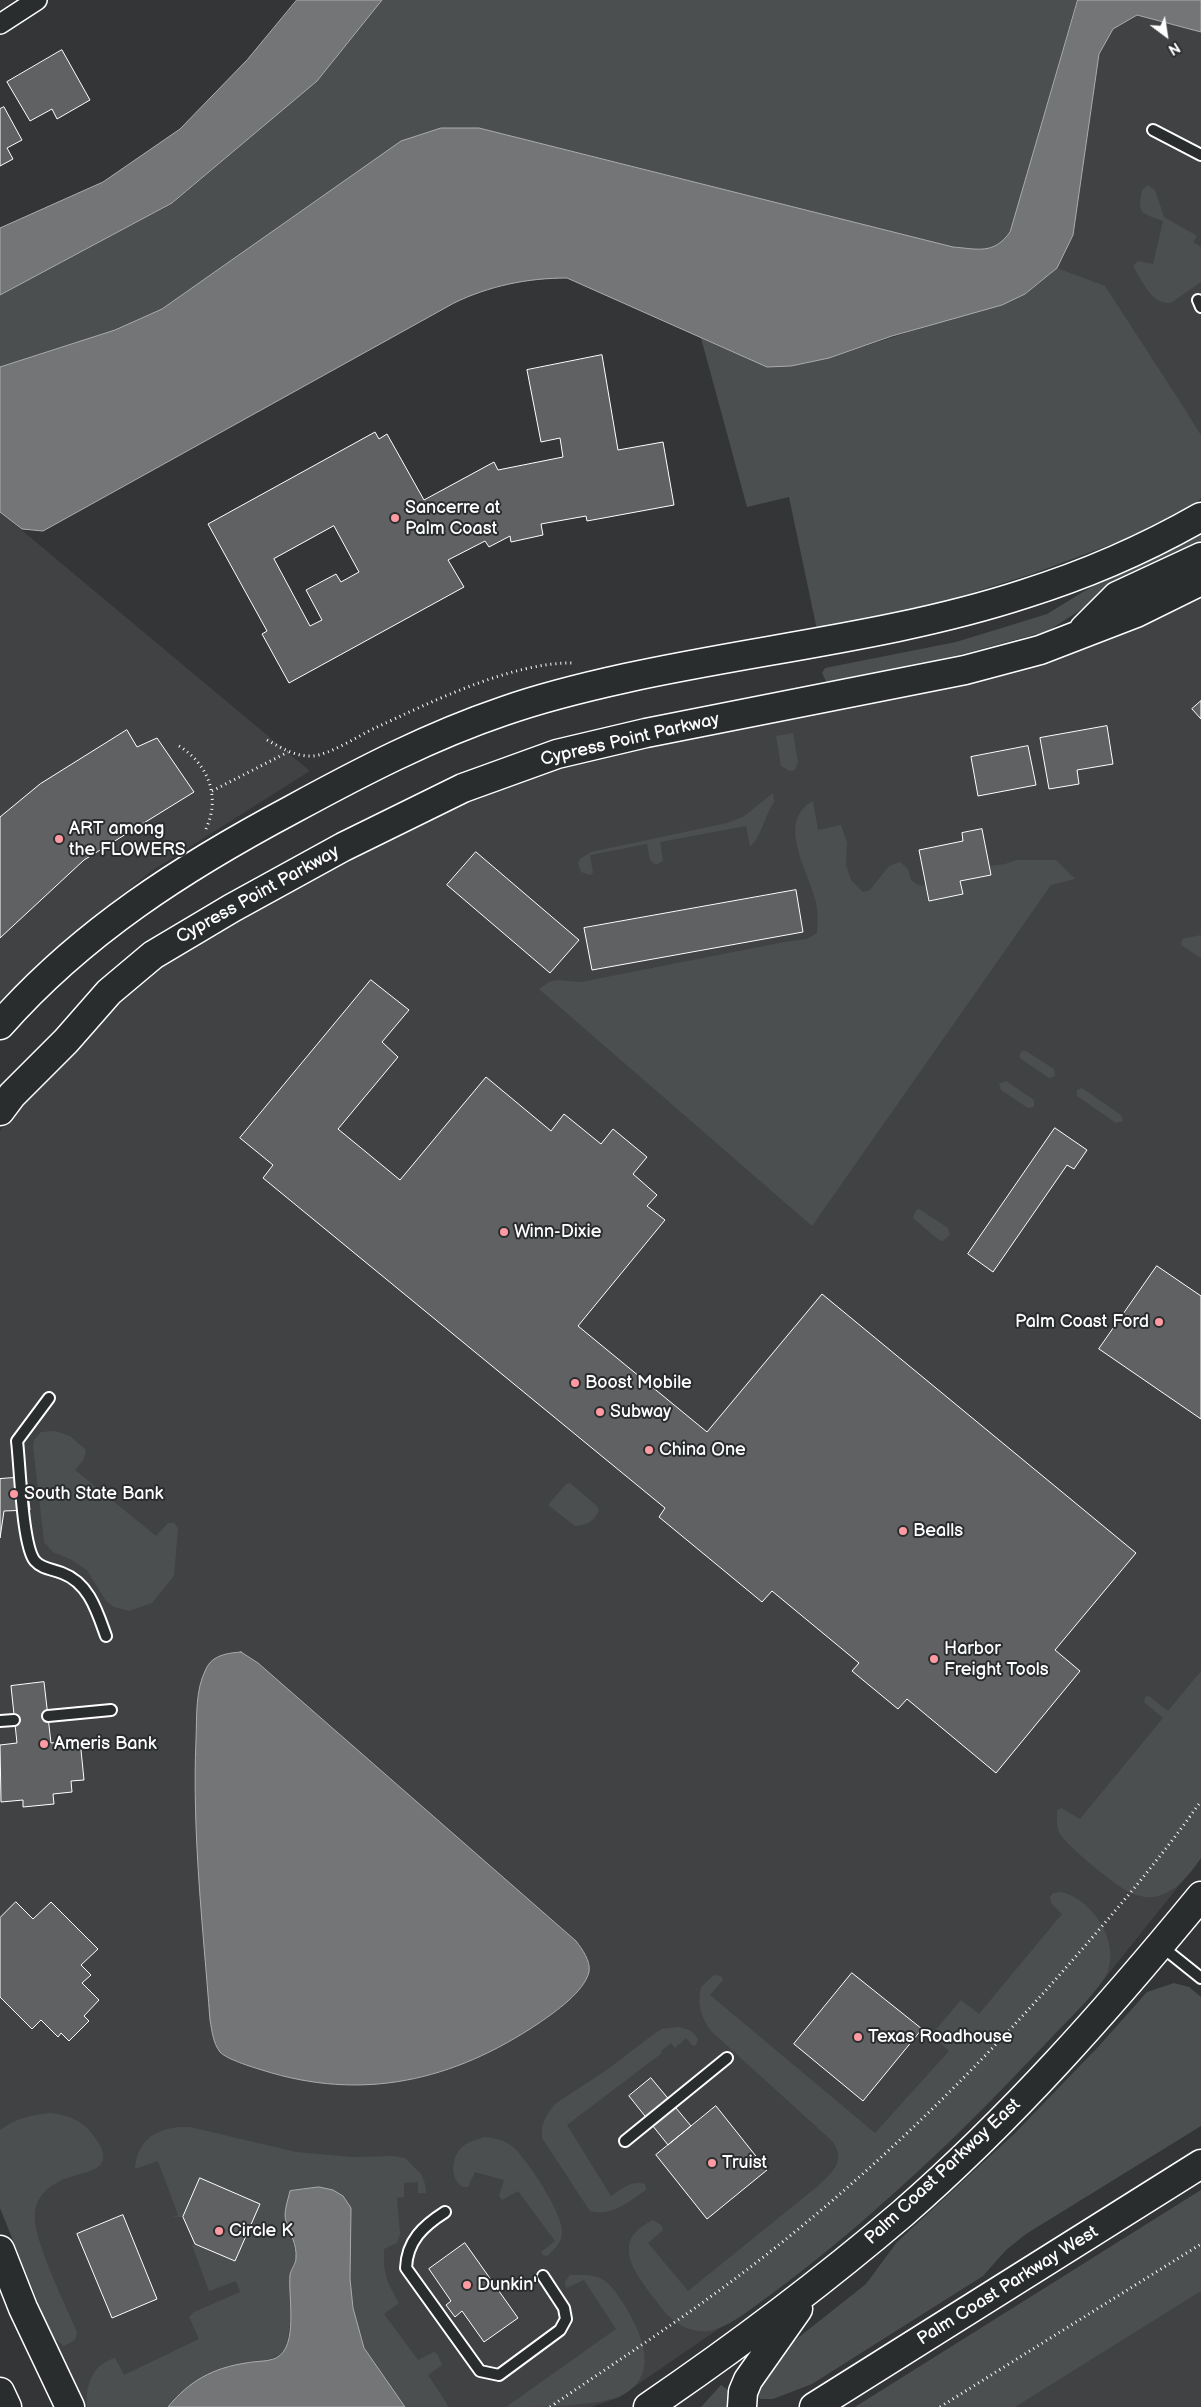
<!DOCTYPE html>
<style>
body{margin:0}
#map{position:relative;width:1201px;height:2407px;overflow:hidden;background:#333536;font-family:"Balsamiq Sans",sans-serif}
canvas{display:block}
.north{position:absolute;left:1141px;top:10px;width:50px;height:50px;-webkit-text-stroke:4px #2a2d2e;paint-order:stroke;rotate:149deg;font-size:14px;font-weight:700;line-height:20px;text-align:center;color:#fff}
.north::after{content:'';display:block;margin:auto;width:18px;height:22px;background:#fff;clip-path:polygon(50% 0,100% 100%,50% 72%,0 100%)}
</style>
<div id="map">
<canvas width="1201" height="2407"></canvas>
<div class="north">N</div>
</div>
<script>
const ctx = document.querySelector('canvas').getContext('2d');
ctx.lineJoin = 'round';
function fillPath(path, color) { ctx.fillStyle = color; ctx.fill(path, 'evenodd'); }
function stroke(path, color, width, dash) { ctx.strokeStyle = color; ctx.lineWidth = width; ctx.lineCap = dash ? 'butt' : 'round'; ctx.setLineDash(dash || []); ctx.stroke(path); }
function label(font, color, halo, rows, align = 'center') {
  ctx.font = font + ' "Balsamiq Sans",sans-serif'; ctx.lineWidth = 4; ctx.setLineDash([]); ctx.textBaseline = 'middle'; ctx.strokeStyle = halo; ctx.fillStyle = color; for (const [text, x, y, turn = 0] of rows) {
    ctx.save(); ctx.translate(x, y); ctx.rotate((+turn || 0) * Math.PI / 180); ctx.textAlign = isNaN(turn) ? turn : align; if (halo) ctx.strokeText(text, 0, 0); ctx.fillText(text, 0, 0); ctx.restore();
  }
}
const built = new Path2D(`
 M 1137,15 L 1201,32 L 1201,435 L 1188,414 L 1057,268 L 1073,235 L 1099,54 L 1113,29 Z
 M 0,512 L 310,771 L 150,872 L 38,963 L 0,1002 Z
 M 1201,596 L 1201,1858 L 1098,1987 L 994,2098 L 949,2143 L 892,2195 L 784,2284 L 618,2398 L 591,2407 L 84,2407 L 52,2337 L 0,2208 L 0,1131 L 25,1097 L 68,1050 L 147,976 L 216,930 L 439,810 L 572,762 L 1047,660 L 1106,639 Z
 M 1201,2190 L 1201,2407 L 855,2407 Z`);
const green = new Path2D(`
 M 382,0 L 1078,0 L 1010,232 C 994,255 978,249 953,247 L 479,128 L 441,128 L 401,141 L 162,309 L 115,330 L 0,367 L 0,295 L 173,203 L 317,81 Z
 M 1148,185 L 1155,190 L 1164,217 L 1197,236 L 1193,242 L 1201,247 L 1201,282 L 1171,303 C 1151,305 1142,280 1133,266 L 1138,261 L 1153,264 L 1163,221 C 1142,213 1137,215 1142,190 Z
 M 1057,268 L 1105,286 L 1188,414 L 1201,435 L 1201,498 L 1195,505 L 1134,536 L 1032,574 L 939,603 L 817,630 L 789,497 L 747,507 L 701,338 L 767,367 L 791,366 L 829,358 L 1025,294 Z
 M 1201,535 L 1201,551 L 1105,594 L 1048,631 L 959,655 L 831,681 L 826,681 L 822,673 L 825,668 L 956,642 L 1047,614 L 1101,581 Z
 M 793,733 L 798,762 L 795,770 L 790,771 L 781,766 L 776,736 Z
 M 773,793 L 774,802 C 766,813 760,840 750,846 L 746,826 L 660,842 L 663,861 L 656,865 L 650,860 L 647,844 L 590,855 L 593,873 L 590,875 L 581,872 L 578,863 L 580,859 L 591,852 L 727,823 L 743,817 Z
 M 813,801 L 818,830 L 841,825 L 847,843 L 846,865 L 851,880 L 863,892 L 870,890 L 889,866 L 900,862 L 908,869 L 911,880 L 918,885 L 926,886 L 929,901 L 963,894 L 960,881 L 991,875 L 989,866 L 1005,864 L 1016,860 L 1056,860 L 1075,879 L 1051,885 L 812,1226 L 539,989 L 549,982 L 557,980 L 581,982 L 784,942 L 807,939 L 817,933 C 818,923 818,912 816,902 C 809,872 775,821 813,801 Z
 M 1201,935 L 1201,958 L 1181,945 L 1182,939 Z
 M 1022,1051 L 1026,1051 L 1054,1069 L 1055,1076 L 1049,1078 L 1021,1059 L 1019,1056 Z
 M 1006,1081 L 1034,1100 L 1034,1107 L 1028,1108 L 1001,1090 L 999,1084 Z
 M 1082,1088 L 1121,1115 L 1123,1121 L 1116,1123 L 1077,1096 L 1077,1090 Z
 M 919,1209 L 948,1228 L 950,1235 L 943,1241 L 939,1240 L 913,1218 L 916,1210 Z
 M 55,1431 L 70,1436 L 86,1450 L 84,1459 L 75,1470 L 156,1536 L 168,1523 L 174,1523 L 178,1528 L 174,1576 L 152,1603 L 129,1611 L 114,1607 L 106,1601 L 87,1570 L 70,1559 L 53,1552 L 44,1542 L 33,1446 L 34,1440 L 41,1432 Z
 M 570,1483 L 597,1506 L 599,1510 C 594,1522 587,1525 575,1526 L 548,1505 L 566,1484 Z
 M 1201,1671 L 1201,1858 C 1189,1875 1176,1893 1154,1897 C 1147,1898 1138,1896 1131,1893 C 1117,1887 1068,1847 1060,1834 C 1056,1827 1057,1819 1057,1811 L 1061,1808 L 1080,1819 L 1163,1718 L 1144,1702 L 1145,1697 L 1149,1696 L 1168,1711 Z
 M 1061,1892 C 1092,1899 1119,1940 1108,1971 C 1101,1989 1065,2023 1051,2038 C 964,2130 874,2218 773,2293 C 757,2304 727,2330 707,2331 C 685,2333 668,2318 657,2302 C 637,2275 607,2242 653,2220 L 661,2225 L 663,2230 L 648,2243 L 688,2291 L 818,2186 C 832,2173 848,2159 831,2140 L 711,2031 C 701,2017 697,2004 701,1987 L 714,1975 L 721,1976 L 723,1980 L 710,1995 L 875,2133 L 949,2051 L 931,2035 L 961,2000 L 979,2014 L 1062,1914 L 1051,1903 L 1050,1897 L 1053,1893 Z
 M 1174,1983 L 1189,1987 L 1201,1997 L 1201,2126 L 1026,2234 L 1006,2250 L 983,2276 L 812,2384 L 773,2399 L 761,2399 L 756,2395 L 770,2360 L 866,2284 L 897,2242 L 1014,2134 L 1099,2046 L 1147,1992 Z
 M 678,2027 C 687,2029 694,2030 698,2040 L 696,2045 L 693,2046 L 686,2038 L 675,2048 L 671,2043 L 661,2051 L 662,2053 L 567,2125 L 611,2196 C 622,2189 631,2180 645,2184 L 646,2190 C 628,2202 612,2217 590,2211 L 542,2138 L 542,2126 L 547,2115 L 555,2104 L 608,2069 L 654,2034 L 662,2029 Z
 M 51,2113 C 68,2115 82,2120 93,2135 C 124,2175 78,2170 58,2182 C 46,2188 37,2198 35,2211 C 31,2237 66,2305 77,2332 L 75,2340 L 64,2346 L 52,2337 L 0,2208 L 0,2130 C 16,2118 31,2115 51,2113 Z
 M 179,2127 L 190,2127 L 296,2152 L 353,2157 L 393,2156 L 405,2158 L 421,2174 L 425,2184 L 426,2193 L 418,2193 L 418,2182 L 404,2183 L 404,2197 L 397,2198 L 400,2234 L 397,2243 L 384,2249 C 383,2274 387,2282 399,2303 L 384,2314 L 418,2360 L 434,2352 L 438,2355 L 442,2365 L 428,2375 L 449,2407 L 405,2407 L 364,2348 L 353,2308 L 350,2279 L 351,2208 L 319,2187 L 290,2191 L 285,2220 L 291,2233 L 297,2260 L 290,2273 L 291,2316 L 287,2344 L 282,2354 L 176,2397 L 168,2407 L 87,2407 C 85,2385 93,2364 115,2358 L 124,2375 L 199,2339 L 189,2317 L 194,2312 L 240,2292 L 236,2281 L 209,2291 L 192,2245 L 195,2244 L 235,2261 L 260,2204 L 200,2178 L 183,2217 L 173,2217 L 178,2215 L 158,2161 L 135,2169 C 137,2142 153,2130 179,2127 Z
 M 484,2137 C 495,2138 505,2140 513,2147 C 527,2159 565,2216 562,2234 C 561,2243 554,2250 547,2256 L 543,2255 L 541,2252 L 555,2241 L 518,2191 L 502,2200 L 499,2196 L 504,2180 L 475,2172 L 468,2187 L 463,2187 C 450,2180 451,2160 460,2149 C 466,2142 476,2140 484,2137 Z
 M 1201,2190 L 1201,2291 L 1015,2407 L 855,2407 Z
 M 570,2275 C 579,2275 591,2274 600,2278 C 612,2284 618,2296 625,2306 C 643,2336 661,2377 619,2397 C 585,2407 543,2407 506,2407 L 616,2329 L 584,2280 L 566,2288 L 565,2282 Z
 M 721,2385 L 731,2392 L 727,2407 L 701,2407 Z`);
const water = new Path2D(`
 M 297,0 L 382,0 L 317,81 L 172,203 L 0,295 L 0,228 L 103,182 L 180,129 L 247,60 Z
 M 1078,0 L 1201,0 L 1201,32 L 1137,15 L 1113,29 L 1099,54 L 1073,235 L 1057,268 L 1025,294 L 1002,305 L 892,336 L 829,358 L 791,366 L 767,367 L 567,278 C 527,278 489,286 454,303 L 43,531 L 22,529 L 0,512 L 0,367 L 115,330 L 162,309 L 401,141 L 441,128 L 479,128 L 953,247 C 978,249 994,255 1010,232 Z
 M 241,1652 L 258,1663 L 576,1941 C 582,1949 591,1961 589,1972 C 584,1992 555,2012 539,2023 C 453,2081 362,2102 262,2070 C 252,2067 226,2059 220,2052 C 213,2043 212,2031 210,2020 C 203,1927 192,1833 196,1740 C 197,1717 195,1690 206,1669 C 212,1655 228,1653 241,1652 Z
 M 319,2187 L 333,2190 L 343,2196 L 351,2208 L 350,2279 L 353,2308 L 364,2348 L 405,2407 L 168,2407 C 189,2381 213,2368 246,2363 C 255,2361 267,2362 276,2358 C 299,2347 288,2296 290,2275 C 291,2269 296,2264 296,2258 C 297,2244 290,2234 286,2221 C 283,2213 288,2200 290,2191 Z`);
const building = new Path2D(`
 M 62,50 L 90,100 L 57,119 L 52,109 L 30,121 L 7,82 Z
 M 4,107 L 22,140 L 7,148 L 13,159 L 0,166 L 0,109 Z
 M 602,355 L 618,450 L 663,442 L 674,505 L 587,521 L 586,516 L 541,524 L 543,535 L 511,542 L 510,536 L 489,547 L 485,541 L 448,560 L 464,587 L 289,683 L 262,634 L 267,631 L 208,524 L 375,432 L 379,439 L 387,434 L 424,500 L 494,462 L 498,470 L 563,457 L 560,438 L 541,442 L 527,370 ZM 334,526 L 359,572 L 341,582 L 336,574 L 306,590 L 322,620 L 310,626 L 274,559 Z
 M 1201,701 L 1201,719 L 1192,709 Z
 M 1107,726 L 1113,764 L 1077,770 L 1079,784 L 1049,789 L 1040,738 Z
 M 127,730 L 137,747 L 157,738 L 194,792 L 84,860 L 0,938 L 0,817 L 40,784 Z
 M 1028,746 L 1036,785 L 978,796 L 971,757 Z
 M 982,829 L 991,875 L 960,881 L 963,894 L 929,901 L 919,850 L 963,841 L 962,833 Z
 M 476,852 L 579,940 L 550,973 L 447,885 Z
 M 796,890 L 803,932 L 592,970 L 584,928 Z
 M 371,980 L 409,1010 L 382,1042 L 398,1057 L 338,1129 L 400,1180 L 486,1077 L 551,1131 L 564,1114 L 601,1144 L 613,1129 L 647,1157 L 633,1174 L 657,1195 L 647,1206 L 665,1220 L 578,1326 L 707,1432 L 822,1294 L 1136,1553 L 1055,1650 L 1080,1671 L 996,1773 L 907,1699 L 898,1709 L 852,1671 L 859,1663 L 772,1591 L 762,1602 L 659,1517 L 665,1508 L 263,1178 L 273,1165 L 240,1138 Z
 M 1055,1128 L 1087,1150 L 1074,1169 L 1067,1165 L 993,1272 L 968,1254 Z
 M 1157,1266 L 1201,1296 L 1201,1419 L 1099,1349 Z
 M 26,1477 L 30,1510 L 4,1511 L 0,1538 L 0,1479 Z
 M 44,1682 L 51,1743 L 80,1740 L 84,1780 L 71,1781 L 72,1792 L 53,1794 L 54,1804 L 23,1807 L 23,1800 L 1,1802 L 0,1745 L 17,1743 L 11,1686 Z
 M 16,1902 L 33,1919 L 51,1902 L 98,1949 L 81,1965 L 91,1975 L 82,1983 L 99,2000 L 84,2016 L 89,2021 L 69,2041 L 61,2033 L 58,2037 L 41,2020 L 32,2029 L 0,1997 L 0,1918 Z
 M 852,1973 L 922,2029 L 863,2101 L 794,2044 Z
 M 651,2078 L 691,2126 L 668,2145 L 629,2096 Z
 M 716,2106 L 767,2170 L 707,2219 L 656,2155 Z
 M 200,2178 L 260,2204 L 235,2261 L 195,2244 L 183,2217 Z
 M 123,2215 L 157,2299 L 112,2318 L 77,2234 Z
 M 465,2243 L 518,2318 L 484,2342 L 462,2311 L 455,2317 L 446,2305 L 451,2301 L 429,2269 Z`);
const path = new Path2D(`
 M 267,740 C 282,748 295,757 313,756 C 331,754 358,736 375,728 C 431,702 512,662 573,663
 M 179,746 C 208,764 221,796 206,829
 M 212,791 L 288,752
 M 550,2407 C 610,2366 670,2327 728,2284 C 856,2189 972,2076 1077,1955 C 1120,1906 1163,1855 1201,1801
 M 940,2407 L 1201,2244`);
const lane = new Path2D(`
 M 1153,130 L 1201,155
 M 1198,300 L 1201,307
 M 49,1398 L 17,1441 C 20,1464 22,1546 35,1561 C 42,1569 52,1569 62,1573 C 89,1583 97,1611 106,1636
 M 48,1716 L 111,1710
 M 0,1721 L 14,1720
 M 1161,1946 L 1201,1978
 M 625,2141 L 727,2058
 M 445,2212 C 423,2226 407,2241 406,2268 L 480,2371 L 499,2375 L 560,2330 L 566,2319 L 564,2308 L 543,2276`);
const street = new Path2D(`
 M 0,24 L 37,0`);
const secondary = new Path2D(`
 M 1084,629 L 1117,596 L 1201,557
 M 0,1025 C 82,932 184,867 293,809 C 361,772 430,736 504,711 C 544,697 585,687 626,678 C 758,649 895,636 1024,594 C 1085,575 1145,549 1201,517
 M 0,1111 L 12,1095 L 66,1041 L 109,992 L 153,955 L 232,908 L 343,847 L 463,788 L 557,754 L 646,733 L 965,670 L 1040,650 L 1136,613 L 1201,581
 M 0,2250 L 23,2308 L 70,2407
 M 0,2392 L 7,2407`);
const primary = new Path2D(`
 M 648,2407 C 736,2347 821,2283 902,2214 C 1012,2118 1109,2008 1201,1896
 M 742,2407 L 743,2392 L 748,2380 L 798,2309
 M 814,2407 L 1201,2164`);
const markers = [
 [395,518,5,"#ff9aa2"],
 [59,839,5,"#ff9aa2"],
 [504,1232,5,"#ff9aa2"],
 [1159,1322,5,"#ff9aa2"],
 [575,1383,5,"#ff9aa2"],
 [600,1412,5,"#ff9aa2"],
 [649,1450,5,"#ff9aa2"],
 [14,1494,5,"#ff9aa2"],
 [903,1531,5,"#ff9aa2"],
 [934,1659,5,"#ff9aa2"],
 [44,1744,5,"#ff9aa2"],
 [858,2037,5,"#ff9aa2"],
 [712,2163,5,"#ff9aa2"],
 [219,2231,5,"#ff9aa2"],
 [467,2285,5,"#ff9aa2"]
];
const poiNames = [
 ["Sancerre at",405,508],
 ["Palm Coast",405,529],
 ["ART among",69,829],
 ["the FLOWERS",69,850],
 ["Winn-Dixie",514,1232],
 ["Palm Coast Ford",1149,1322,"right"],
 ["Boost Mobile",585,1383],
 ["Subway",610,1412],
 ["China One",659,1450],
 ["South State Bank",24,1494],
 ["Bealls",913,1531],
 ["Harbor",944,1649],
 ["Freight Tools",944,1670],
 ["Ameris Bank",54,1744],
 ["Texas Roadhouse",868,2037],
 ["Truist",722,2163],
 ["Circle K",229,2231],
 ["Dunkin'",477,2285]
];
const streetNames = [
 ["Cypress Point Parkway",630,740,-13],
 ["Cypress Point Parkway",258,895,-29],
 ["Palm Coast Parkway East",943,2172,-43],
 ["Palm Coast Parkway West",1008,2286,-32]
];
fillPath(built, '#404243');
fillPath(green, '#4c4f50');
fillPath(water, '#737576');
stroke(water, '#abacad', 1);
fillPath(building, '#5f6162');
stroke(building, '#fff', 1);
stroke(lane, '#fff', 14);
stroke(street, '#fff', 22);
stroke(secondary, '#fff', 31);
stroke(primary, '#fff', 31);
stroke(path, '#fff', 3, [1, 4]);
stroke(lane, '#2a2d2e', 10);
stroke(street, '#2a2d2e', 19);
stroke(secondary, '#2a2d2e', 28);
stroke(primary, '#2a2d2e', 28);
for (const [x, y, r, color] of markers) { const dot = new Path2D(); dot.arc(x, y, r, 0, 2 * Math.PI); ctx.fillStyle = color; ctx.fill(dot); stroke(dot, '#2a2d2e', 2); }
label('18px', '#fff', '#2a2d2e', poiNames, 'left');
label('18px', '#fff', '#2a2d2e', streetNames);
</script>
